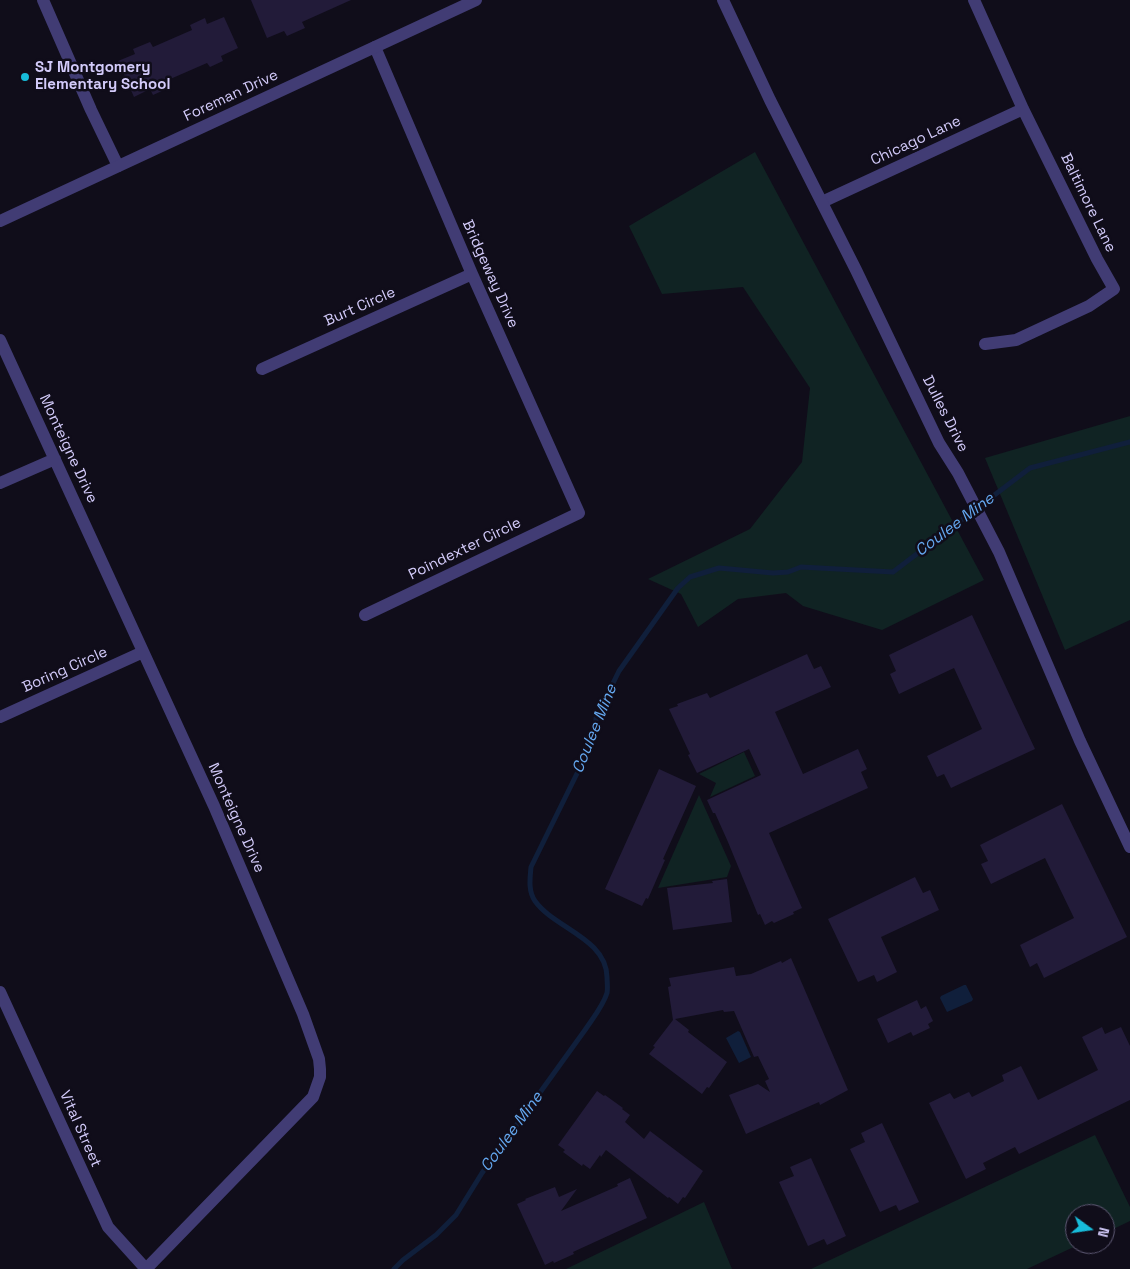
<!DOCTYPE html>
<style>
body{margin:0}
#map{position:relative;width:1130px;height:1269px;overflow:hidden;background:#100d1a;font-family:"Space Grotesk",sans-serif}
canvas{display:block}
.north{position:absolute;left:1065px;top:1204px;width:50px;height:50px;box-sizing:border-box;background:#100d1a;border:1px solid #5e5974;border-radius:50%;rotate:104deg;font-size:14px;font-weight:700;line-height:20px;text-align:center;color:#d3cbfa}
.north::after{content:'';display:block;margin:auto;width:18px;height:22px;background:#17bcda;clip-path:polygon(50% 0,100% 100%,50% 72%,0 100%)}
</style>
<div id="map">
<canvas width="1130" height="1269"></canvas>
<div class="north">N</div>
</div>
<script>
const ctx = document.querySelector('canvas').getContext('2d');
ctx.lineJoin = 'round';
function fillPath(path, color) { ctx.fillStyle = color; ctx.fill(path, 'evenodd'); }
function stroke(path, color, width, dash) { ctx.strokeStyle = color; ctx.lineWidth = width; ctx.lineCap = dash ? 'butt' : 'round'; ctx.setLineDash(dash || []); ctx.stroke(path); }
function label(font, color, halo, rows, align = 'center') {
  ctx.font = font + ' "Space Grotesk",sans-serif'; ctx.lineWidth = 5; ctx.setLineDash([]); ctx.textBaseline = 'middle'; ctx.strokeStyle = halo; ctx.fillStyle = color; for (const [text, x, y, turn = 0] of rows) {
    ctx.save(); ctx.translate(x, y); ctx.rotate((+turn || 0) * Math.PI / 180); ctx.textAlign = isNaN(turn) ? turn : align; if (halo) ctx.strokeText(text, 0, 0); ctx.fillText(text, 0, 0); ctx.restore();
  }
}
const green = new Path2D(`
 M 755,152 L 984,580 L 882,630 L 803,606 L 786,593 L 738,599 L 698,627 L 681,594 L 648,579 L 750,529 L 802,462 L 810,388 L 743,287 L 662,294 L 629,226 Z
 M 1130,416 L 1130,620 L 1065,650 L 985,458 Z
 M 744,752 L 755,776 L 710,797 L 716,783 L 699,774 Z
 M 699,795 L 731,866 L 727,877 L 658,888 Z
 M 1095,1135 L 1130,1207 L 1130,1221 L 1105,1233 L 1105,1214 L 1075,1214 L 1075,1244 L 1080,1244 L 1027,1269 L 811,1269 Z
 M 704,1202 L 732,1269 L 566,1269 Z`);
const water = new Path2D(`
 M 964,985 L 966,985 L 973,999 L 972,1001 L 947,1012 L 940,998 L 941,996 Z
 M 738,1031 L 740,1032 L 751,1057 L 739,1063 L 726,1038 Z`);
const stream = new Path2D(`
 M 394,1269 L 403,1260 L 436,1235 L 456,1215 L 482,1173 L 585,1030 C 593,1018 603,1006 607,993 C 608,988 607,982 607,977 C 606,938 554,928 535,901 C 528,891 530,878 531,867 L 592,743 L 596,729 L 596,718 L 619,671 L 678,588 L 690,577 L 719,568 L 773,573 L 788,572 L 801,567 L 893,572 L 1030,468 L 1130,442`);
const building = new Path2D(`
 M 251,0 L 351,0 L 302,22 L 305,28 L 287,36 L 284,31 L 267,38 Z
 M 224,17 L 238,48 L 221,56 L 223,61 L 210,67 L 207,63 L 168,80 L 171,87 L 153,95 L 150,89 L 134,97 L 118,61 L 135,54 L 133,49 L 150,42 L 153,47 L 192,30 L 190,25 L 205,18 L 207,24 Z
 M 972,615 L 1035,749 L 951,788 L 944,774 L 937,777 L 927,756 L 982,729 L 954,668 L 899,694 L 890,674 L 896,671 L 889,655 Z
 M 807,654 L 814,669 L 821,666 L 831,687 L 775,712 L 803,774 L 858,749 L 867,769 L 861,772 L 868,788 L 769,833 L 802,908 L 793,912 L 794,914 L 774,923 L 772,921 L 765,925 L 760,914 L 758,915 L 728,842 L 715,813 L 713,813 L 707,800 L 761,775 L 749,749 L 697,773 L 688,755 L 690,754 L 669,709 L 678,706 L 677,704 L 707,693 L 710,698 Z
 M 659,769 L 696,786 L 663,859 L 665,860 L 658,876 L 648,899 L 646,898 L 642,906 L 605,889 Z
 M 1062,804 L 1127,937 L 1044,978 L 1037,963 L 1030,967 L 1020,945 L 1074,918 L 1045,858 L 991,884 L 981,864 L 988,861 L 980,845 Z
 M 915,877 L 923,893 L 930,890 L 939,910 L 881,937 L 897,972 L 877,982 L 874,975 L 858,982 L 828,919 Z
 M 727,879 L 732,922 L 673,930 L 667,888 L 713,883 L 712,881 Z
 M 791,958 L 848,1090 L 820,1105 L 819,1102 L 746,1134 L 729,1095 L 758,1084 L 770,1092 L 765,1081 L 769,1079 L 758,1056 L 754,1057 L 734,1011 L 724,1012 L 723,1010 L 675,1019 L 689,1030 L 688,1032 L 727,1062 L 709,1088 L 707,1087 L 702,1094 L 649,1054 L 655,1047 L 653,1046 L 673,1020 L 668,987 L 671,986 L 669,978 L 734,967 L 736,976 L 751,974 L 781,961 L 782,963 Z
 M 917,1000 L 921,1009 L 926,1006 L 933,1021 L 928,1024 L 930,1028 L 913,1036 L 911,1032 L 888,1043 L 877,1019 Z
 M 1102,1027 L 1105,1034 L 1121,1027 L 1130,1046 L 1130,1100 L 1019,1154 L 1015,1147 L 983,1163 L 986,1169 L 966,1179 L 929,1103 L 950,1093 L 954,1099 L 969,1092 L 972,1097 L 1004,1081 L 1002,1075 L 1021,1066 L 1038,1100 L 1098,1070 L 1082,1037 Z
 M 597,1091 L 604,1096 L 605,1095 L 623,1108 L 622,1109 L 630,1115 L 625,1122 L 644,1139 L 650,1131 L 703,1171 L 685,1198 L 683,1197 L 678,1204 L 669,1197 L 668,1198 L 606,1150 L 601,1157 L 600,1155 L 590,1169 L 583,1164 L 582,1166 L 563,1152 L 565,1150 L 558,1145 Z
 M 882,1123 L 919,1202 L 899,1211 L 896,1205 L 880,1212 L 850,1149 L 865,1142 L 861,1133 Z
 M 811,1158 L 846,1236 L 827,1245 L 824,1239 L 808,1246 L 779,1182 L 794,1176 L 790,1167 Z
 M 630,1178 L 647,1218 L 573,1252 L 574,1254 L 554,1263 L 553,1261 L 545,1265 L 517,1204 L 526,1200 L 525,1199 L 555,1187 L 559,1197 L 577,1189 L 561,1211 L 618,1186 L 617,1184 Z`);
const minor = new Path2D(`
 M 43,0 L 91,110 L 118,166
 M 974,0 L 1023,109 L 1097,259 L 1114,289 L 1089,306 L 1016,340 L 985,344
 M 822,202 L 1023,109
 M 0,340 L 214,806 L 303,1014 L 319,1059 L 320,1069 L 320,1077 L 313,1097 L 146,1269
 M 262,369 L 472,274
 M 0,483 L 55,459
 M 365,615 L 579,513 L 472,274 L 375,47
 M 0,717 L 143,652
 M 0,992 L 108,1227 L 146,1269`);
const tertiary = new Path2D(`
 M 723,0 L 770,100 L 856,270 L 939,443 L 958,473 L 999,552 L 1080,741 L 1130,847
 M 0,221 L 476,0`);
const markers = [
 [25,77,5,"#17bcda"]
];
const poiNames = [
 ["SJ Montgomery",35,68],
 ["Elementary School",35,85]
];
const streetNames = [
 ["Foreman Drive",231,96,-25],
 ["Chicago Lane",916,141,-25],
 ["Baltimore Lane",1088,203,64],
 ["Bridgeway Drive",490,274,66],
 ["Burt Circle",360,307,-24],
 ["Dulles Drive",945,414,63],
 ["Monteigne Drive",68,449,65],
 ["Poindexter Circle",465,549,-26],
 ["Boring Circle",65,670,-24],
 ["Monteigne Drive",236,818,66],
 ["Vital Street",80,1129,66]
];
const waterNames = [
 ["Coulee Mine",955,525,-37],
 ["Coulee Mine",595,729,-68],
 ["Coulee Mine",512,1132,-54]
];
fillPath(green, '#102323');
fillPath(water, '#101f3b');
stroke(stream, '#101f3b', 5);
fillPath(building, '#221b39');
stroke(minor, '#413c74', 12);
stroke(tertiary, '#413c74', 12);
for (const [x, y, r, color] of markers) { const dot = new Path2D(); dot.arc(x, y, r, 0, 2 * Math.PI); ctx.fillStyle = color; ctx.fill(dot); stroke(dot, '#100d1a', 2); }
label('bold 15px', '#d3cbfa', '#100d1a', poiNames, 'left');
label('15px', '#d3cbfa', '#100d1a', streetNames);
label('italic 16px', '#64a7ef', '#100d1a', waterNames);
</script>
